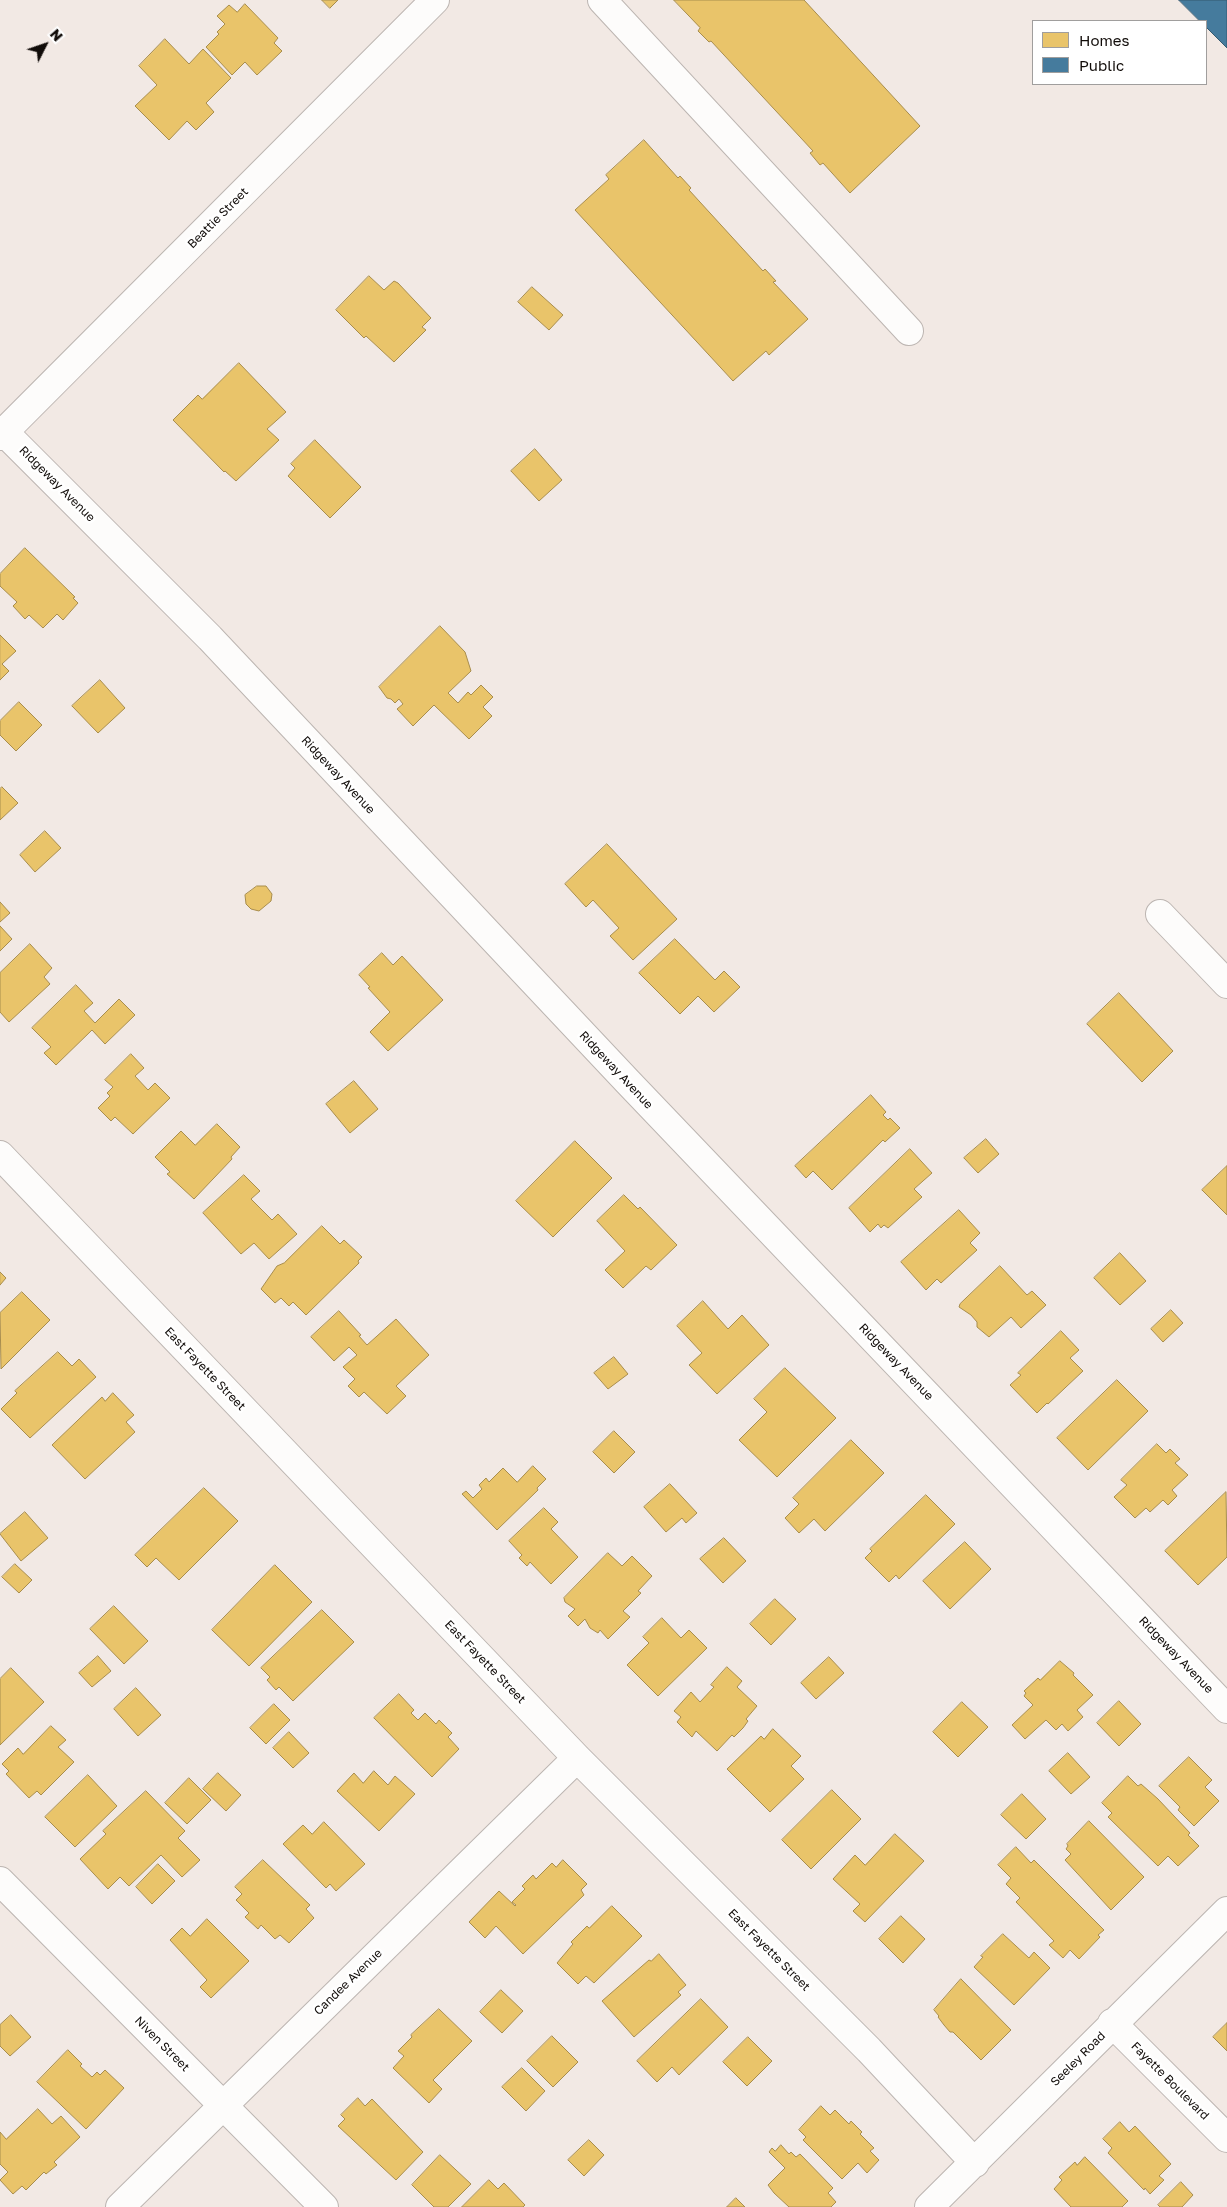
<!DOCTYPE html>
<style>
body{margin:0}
#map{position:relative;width:1227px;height:2207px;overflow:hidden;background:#f2e9e4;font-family:"Golos Text",sans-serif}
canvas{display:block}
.legend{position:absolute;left:1032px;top:20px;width:175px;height:65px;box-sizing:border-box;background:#fff;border:1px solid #a09e9d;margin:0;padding:6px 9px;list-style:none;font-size:15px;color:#110c09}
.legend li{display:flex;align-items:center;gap:10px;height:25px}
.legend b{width:25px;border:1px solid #a09e9d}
.north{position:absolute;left:20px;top:20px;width:50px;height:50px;-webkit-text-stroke:4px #fff;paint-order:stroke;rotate:49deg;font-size:14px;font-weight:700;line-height:20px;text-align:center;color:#110c09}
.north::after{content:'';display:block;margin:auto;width:18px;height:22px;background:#110c09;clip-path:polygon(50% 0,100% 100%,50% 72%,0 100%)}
</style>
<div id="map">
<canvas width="1227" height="2207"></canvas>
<ul class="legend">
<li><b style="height:14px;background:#e9c46a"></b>Homes</li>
<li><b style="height:14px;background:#457b9d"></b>Public</li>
</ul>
<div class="north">N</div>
</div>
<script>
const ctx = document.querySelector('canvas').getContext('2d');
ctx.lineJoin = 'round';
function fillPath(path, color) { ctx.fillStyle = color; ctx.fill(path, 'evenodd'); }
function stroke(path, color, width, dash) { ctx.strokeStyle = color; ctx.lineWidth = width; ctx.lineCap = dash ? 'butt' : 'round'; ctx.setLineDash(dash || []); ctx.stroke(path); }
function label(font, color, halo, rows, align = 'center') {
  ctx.font = font + ' "Golos Text",sans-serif'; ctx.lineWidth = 5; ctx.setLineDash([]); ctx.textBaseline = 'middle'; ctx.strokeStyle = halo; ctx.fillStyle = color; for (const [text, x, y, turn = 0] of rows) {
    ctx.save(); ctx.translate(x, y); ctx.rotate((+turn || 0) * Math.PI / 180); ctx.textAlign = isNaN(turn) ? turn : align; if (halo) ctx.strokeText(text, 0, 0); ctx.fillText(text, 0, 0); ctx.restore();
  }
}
const homes = new Path2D(`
 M 322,0 L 338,0 L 330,8 Z
 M 674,0 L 804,0 L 920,126 L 850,193 L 823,163 L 820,165 L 810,153 L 813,151 L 711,41 L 709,42 L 698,31 L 700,28 Z
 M 245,4 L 278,38 L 274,43 L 282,51 L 257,75 L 245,62 L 232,75 L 206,47 L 219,34 L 217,32 L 225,24 L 217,16 L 229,5 L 237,12 Z
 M 165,39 L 189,64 L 203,49 L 231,78 L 206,103 L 214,112 L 196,130 L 187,121 L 169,140 L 135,106 L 157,85 L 139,66 Z
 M 644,140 L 678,178 L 680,176 L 691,188 L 689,190 L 763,271 L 765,269 L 776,281 L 773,282 L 808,319 L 769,355 L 766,351 L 733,381 L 575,210 L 609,179 L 606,175 Z
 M 369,276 L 384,290 L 394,281 L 398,283 L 431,318 L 422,327 L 426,330 L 394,362 L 366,336 L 364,338 L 336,310 Z
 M 532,287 L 563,315 L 549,330 L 518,302 Z
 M 239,363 L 286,412 L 267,429 L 279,440 L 236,481 L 225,471 L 224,472 L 173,420 L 198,395 L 202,399 Z
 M 315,440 L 361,487 L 330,518 L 288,476 L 295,468 L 291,464 Z
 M 535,449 L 562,480 L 539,501 L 511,471 Z
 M 25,548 L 75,597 L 73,598 L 78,603 L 63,620 L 57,614 L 43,628 L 29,615 L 25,619 L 13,606 L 17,602 L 0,586 L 0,574 Z
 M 440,626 L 465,652 L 471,671 L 448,693 L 458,703 L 468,692 L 471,695 L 481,685 L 493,697 L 483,707 L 492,716 L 469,739 L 434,705 L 413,726 L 397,709 L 403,704 L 399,699 L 395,703 L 391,699 L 387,698 L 379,687 Z
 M 0,635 L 16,651 L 2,664 L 9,671 L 0,680 Z
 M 100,680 L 125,708 L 98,733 L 72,706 Z
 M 19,702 L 42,725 L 16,751 L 0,735 L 0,721 Z
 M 2,787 L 18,803 L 0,820 L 0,789 Z
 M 45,831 L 61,848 L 35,872 L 20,855 Z
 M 607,844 L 677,919 L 633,960 L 610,936 L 619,928 L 593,900 L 586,907 L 565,884 Z
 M 257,886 L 266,886 L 272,894 L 271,901 L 259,911 L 251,909 L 246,904 L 245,895 Z
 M 0,902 L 10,913 L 0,922 Z
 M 0,926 L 12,939 L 0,951 Z
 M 675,939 L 715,980 L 724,971 L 740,987 L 714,1012 L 698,996 L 680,1014 L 639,973 Z
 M 30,944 L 52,968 L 44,977 L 50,984 L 9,1022 L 0,1012 L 0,973 Z
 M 382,953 L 393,965 L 402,956 L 443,1000 L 388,1051 L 370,1032 L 390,1012 L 368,988 L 370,987 L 359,975 Z
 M 76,985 L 93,1003 L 84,1011 L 95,1023 L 119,999 L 135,1015 L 105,1044 L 92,1030 L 56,1065 L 44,1053 L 51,1047 L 32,1028 Z
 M 1119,993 L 1173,1051 L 1142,1082 L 1087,1024 Z
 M 131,1054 L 144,1068 L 135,1076 L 148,1090 L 155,1083 L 170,1098 L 133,1134 L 115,1117 L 111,1121 L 98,1108 L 110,1096 L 107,1093 L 113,1087 L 105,1080 Z
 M 354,1081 L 378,1109 L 350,1133 L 326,1104 Z
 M 871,1095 L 886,1112 L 883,1115 L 888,1120 L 890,1118 L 900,1128 L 885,1142 L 883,1140 L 832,1190 L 813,1171 L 806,1178 L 795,1166 Z
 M 217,1124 L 240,1147 L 231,1157 L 232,1159 L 194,1199 L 167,1174 L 170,1172 L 155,1157 L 181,1131 L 195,1145 Z
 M 986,1139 L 999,1154 L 978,1173 L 964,1158 Z
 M 575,1141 L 612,1178 L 553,1237 L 516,1201 Z
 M 910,1149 L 932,1173 L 914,1189 L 922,1197 L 888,1228 L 884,1225 L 881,1228 L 878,1224 L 870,1232 L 849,1208 Z
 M 1227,1166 L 1227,1215 L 1202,1190 Z
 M 244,1175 L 260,1191 L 251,1199 L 272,1220 L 278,1214 L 297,1234 L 269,1259 L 254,1243 L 241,1254 L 203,1213 Z
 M 624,1195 L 638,1209 L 640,1207 L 677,1245 L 651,1270 L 646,1266 L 623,1288 L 605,1270 L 625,1251 L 597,1221 Z
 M 959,1210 L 980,1233 L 970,1243 L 977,1250 L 941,1283 L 937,1279 L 926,1290 L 901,1262 Z
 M 322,1226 L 340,1244 L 344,1240 L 362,1257 L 358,1261 L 359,1263 L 306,1315 L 293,1302 L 289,1306 L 281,1298 L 275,1303 L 261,1289 L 277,1266 L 284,1263 Z
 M 1120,1253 L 1146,1281 L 1120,1305 L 1094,1278 Z
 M 1000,1266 L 1027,1295 L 1032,1291 L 1046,1305 L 1021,1328 L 1011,1317 L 989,1337 L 977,1327 L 977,1322 L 971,1315 L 959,1307 L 960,1304 Z
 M 0,1272 L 6,1278 L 0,1285 Z
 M 22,1292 L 50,1320 L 1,1369 L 0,1313 Z
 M 703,1301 L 728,1329 L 742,1315 L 769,1345 L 717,1394 L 689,1365 L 702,1353 L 677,1326 Z
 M 1171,1310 L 1183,1323 L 1163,1342 L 1151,1329 Z
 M 339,1311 L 361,1335 L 359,1336 L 367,1345 L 396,1319 L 429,1355 L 396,1386 L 406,1396 L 387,1414 L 364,1392 L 359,1397 L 348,1386 L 355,1379 L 343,1367 L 357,1355 L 349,1347 L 334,1361 L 311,1337 Z
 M 1061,1331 L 1079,1350 L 1070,1358 L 1083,1371 L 1048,1404 L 1047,1403 L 1037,1413 L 1010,1385 L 1021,1375 L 1018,1373 Z
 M 58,1352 L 72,1366 L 79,1359 L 96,1377 L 30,1438 L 1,1409 L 17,1393 L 15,1391 Z
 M 614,1357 L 628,1374 L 608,1389 L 594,1373 Z
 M 785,1368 L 836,1418 L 777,1477 L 739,1440 L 767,1412 L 754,1399 Z
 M 1117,1380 L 1148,1411 L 1088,1470 L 1057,1438 Z
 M 113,1393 L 134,1415 L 126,1422 L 135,1432 L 85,1479 L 52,1445 L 102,1397 L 105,1401 Z
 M 614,1431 L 635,1452 L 614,1473 L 593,1452 Z
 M 851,1440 L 884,1473 L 825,1531 L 814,1519 L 799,1533 L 785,1518 L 799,1504 L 793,1498 Z
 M 1157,1444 L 1166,1453 L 1170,1449 L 1180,1459 L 1175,1463 L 1188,1475 L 1172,1490 L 1177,1496 L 1168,1505 L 1163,1500 L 1150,1512 L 1146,1508 L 1135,1518 L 1114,1497 L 1127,1485 L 1121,1480 Z
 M 533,1466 L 546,1479 L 537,1488 L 538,1490 L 497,1530 L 462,1494 L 466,1491 L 473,1498 L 482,1489 L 479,1485 L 486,1478 L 489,1482 L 503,1468 L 517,1482 Z
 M 670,1484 L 697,1513 L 686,1523 L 682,1518 L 666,1532 L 644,1507 Z
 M 204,1488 L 238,1521 L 179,1580 L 156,1558 L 147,1567 L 135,1555 Z
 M 1226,1492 L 1227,1557 L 1198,1585 L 1165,1551 Z
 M 926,1495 L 955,1524 L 899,1579 L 896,1575 L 889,1582 L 865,1558 L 872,1551 L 870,1549 Z
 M 544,1508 L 558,1522 L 551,1529 L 578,1557 L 551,1584 L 530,1562 L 527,1566 L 519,1558 L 522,1555 L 509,1541 Z
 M 25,1512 L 48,1538 L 21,1561 L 0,1534 Z
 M 724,1538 L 746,1561 L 723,1583 L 700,1559 Z
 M 965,1542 L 991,1569 L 950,1609 L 923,1581 Z
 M 608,1553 L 622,1566 L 632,1556 L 652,1576 L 638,1591 L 641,1593 L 623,1611 L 630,1617 L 608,1639 L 600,1630 L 598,1633 L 590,1628 L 585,1619 L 578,1626 L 568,1616 L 575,1609 L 565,1602 L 564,1598 Z
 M 15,1564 L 32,1580 L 19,1593 L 2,1577 Z
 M 275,1565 L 312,1602 L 249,1666 L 212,1630 Z
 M 775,1599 L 796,1619 L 771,1645 L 750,1624 Z
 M 114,1606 L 148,1641 L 124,1664 L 90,1629 Z
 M 322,1610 L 354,1642 L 293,1701 L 279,1687 L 276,1690 L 267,1680 L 270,1677 L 261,1668 Z
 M 662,1618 L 681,1638 L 689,1630 L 707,1648 L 658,1696 L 627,1665 L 649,1643 L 643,1637 Z
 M 98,1656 L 111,1671 L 92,1687 L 79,1673 Z
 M 829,1657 L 844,1673 L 816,1699 L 801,1683 Z
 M 1060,1661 L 1074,1673 L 1073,1675 L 1093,1695 L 1077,1710 L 1083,1717 L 1068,1731 L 1062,1724 L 1056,1730 L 1046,1720 L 1025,1739 L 1012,1725 L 1033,1705 L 1024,1696 L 1026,1693 L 1024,1691 L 1038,1678 L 1040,1680 Z
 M 727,1667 L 742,1681 L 737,1687 L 757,1706 L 746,1719 L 748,1721 L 743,1728 L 734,1737 L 732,1735 L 717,1751 L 696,1731 L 692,1737 L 677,1722 L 681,1717 L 674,1711 L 691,1692 L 700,1702 L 714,1687 L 711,1685 Z
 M 11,1668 L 44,1702 L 0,1745 L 0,1679 Z
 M 136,1688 L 161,1715 L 138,1736 L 114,1709 Z
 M 399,1694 L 414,1710 L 411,1713 L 418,1720 L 425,1713 L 436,1724 L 439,1720 L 452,1733 L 448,1737 L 459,1749 L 432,1777 L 374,1718 Z
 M 1119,1701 L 1141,1724 L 1119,1746 L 1097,1723 Z
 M 962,1702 L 988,1727 L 958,1757 L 933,1732 Z
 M 274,1704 L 290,1720 L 266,1744 L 250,1728 Z
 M 51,1726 L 66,1740 L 58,1747 L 74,1762 L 41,1795 L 37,1791 L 29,1798 L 6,1774 L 9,1771 L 2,1764 L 18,1748 L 23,1754 Z
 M 773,1729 L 801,1756 L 791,1766 L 804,1779 L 770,1812 L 727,1769 L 761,1736 L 764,1739 Z
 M 289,1732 L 309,1753 L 293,1768 L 273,1748 Z
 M 1068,1753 L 1090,1777 L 1071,1794 L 1049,1771 Z
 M 1189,1757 L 1212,1780 L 1205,1787 L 1219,1801 L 1194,1826 L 1178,1810 L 1180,1807 L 1159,1786 Z
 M 374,1771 L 388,1785 L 395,1776 L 415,1794 L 379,1831 L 337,1791 L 354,1773 L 363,1783 Z
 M 218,1773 L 241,1795 L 226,1811 L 203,1789 Z
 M 88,1775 L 117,1806 L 75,1847 L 45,1817 Z
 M 1128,1776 L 1138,1786 L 1141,1784 L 1158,1799 L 1190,1833 L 1188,1835 L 1199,1846 L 1178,1866 L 1168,1856 L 1158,1866 L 1108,1817 L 1112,1813 L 1102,1803 Z
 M 189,1778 L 211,1800 L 187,1824 L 165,1803 Z
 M 832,1790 L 861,1819 L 811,1869 L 782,1840 Z
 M 146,1791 L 185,1831 L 178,1838 L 200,1860 L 182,1877 L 161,1855 L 129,1886 L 120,1877 L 108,1889 L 80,1859 L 106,1834 L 103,1831 Z
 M 1022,1794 L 1046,1819 L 1026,1839 L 1001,1815 Z
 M 1089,1821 L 1144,1877 L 1111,1910 L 1065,1860 L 1071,1854 L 1066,1849 L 1068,1846 L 1067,1844 Z
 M 324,1822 L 365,1864 L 336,1891 L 330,1884 L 326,1888 L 283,1844 L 303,1825 L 312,1834 Z
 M 895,1834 L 924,1861 L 865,1922 L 853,1911 L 860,1904 L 833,1879 L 855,1855 L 865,1865 Z
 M 1016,1847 L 1031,1863 L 1034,1860 L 1104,1930 L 1098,1935 L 1100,1937 L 1079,1959 L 1070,1950 L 1063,1958 L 1049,1945 L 1054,1941 L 1016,1902 L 1020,1898 L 1006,1884 L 1011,1878 L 998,1865 Z
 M 263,1860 L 310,1905 L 306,1909 L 314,1918 L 289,1943 L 280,1935 L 275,1939 L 261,1925 L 258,1929 L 245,1917 L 249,1913 L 236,1900 L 242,1894 L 235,1887 Z
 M 563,1860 L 587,1884 L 581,1890 L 584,1895 L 523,1954 L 496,1926 L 485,1938 L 469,1922 L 499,1891 L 515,1906 L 516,1905 L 512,1902 L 525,1889 L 522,1886 L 533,1875 L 536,1879 L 552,1863 L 556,1867 Z
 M 158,1864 L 175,1881 L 152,1904 L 136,1887 Z
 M 612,1906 L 642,1936 L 594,1983 L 586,1976 L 578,1984 L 557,1963 L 573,1944 L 571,1942 L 587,1926 L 589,1928 Z
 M 901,1916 L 925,1939 L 903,1963 L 879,1939 Z
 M 207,1919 L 249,1961 L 211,1998 L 200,1987 L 207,1980 L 170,1940 L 182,1928 L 190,1936 Z
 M 1003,1934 L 1029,1958 L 1034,1952 L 1050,1968 L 1014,2005 L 974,1967 L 983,1957 L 981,1956 Z
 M 659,1954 L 686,1985 L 678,1992 L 681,1995 L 634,2037 L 602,2001 L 649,1960 L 651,1961 Z
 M 961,1979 L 1011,2030 L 981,2060 L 953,2032 L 950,2032 L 944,2025 L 938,2017 L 939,2016 L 934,2010 Z
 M 501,1990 L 523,2011 L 502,2033 L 480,2012 Z
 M 701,1999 L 728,2027 L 679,2075 L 672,2067 L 657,2082 L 637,2061 Z
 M 439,2009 L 472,2041 L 433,2080 L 442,2089 L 429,2103 L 393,2068 L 404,2056 L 398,2051 L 412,2037 L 411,2035 Z
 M 11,2015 L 31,2037 L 10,2056 L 0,2046 L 0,2025 Z
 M 1227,2023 L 1227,2051 L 1213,2037 Z
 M 552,2036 L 578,2062 L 553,2087 L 527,2061 Z
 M 748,2037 L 772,2061 L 747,2086 L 723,2062 Z
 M 68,2050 L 82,2064 L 80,2066 L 92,2077 L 97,2072 L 100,2075 L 105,2070 L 124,2088 L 86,2129 L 37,2082 Z
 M 522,2068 L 545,2091 L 526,2111 L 502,2087 Z
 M 358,2098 L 365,2106 L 372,2099 L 423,2152 L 396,2180 L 338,2126 L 345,2119 L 341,2115 Z
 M 821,2106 L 830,2115 L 835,2110 L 849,2124 L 851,2121 L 862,2132 L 860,2134 L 874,2148 L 870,2151 L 879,2160 L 867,2173 L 858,2163 L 842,2179 L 803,2140 L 806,2137 L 799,2130 Z
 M 38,2109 L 52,2124 L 61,2116 L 80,2137 L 54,2162 L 57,2165 L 46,2174 L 44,2172 L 26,2190 L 22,2186 L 13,2194 L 0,2180 L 8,2172 L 0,2164 L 0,2132 L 6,2139 Z
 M 1120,2122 L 1129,2132 L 1135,2126 L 1171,2164 L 1159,2176 L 1164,2180 L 1150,2194 L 1145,2188 L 1144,2190 L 1108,2153 L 1112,2148 L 1103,2139 Z
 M 589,2140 L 604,2155 L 584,2176 L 568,2160 Z
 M 781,2145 L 789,2154 L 791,2152 L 796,2157 L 800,2154 L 833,2188 L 828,2193 L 836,2202 L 831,2207 L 789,2207 L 774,2193 L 768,2185 L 785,2168 L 769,2152 L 772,2148 L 775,2151 Z
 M 440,2155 L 471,2184 L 448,2207 L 434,2207 L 412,2185 Z
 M 1085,2157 L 1128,2201 L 1122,2207 L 1071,2207 L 1054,2189 L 1062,2180 L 1059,2177 L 1075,2162 L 1077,2165 Z
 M 489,2180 L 498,2189 L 504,2183 L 525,2205 L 523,2207 L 462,2207 Z
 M 1181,2182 L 1193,2195 L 1182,2207 L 1160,2207 L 1158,2205 Z
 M 736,2198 L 745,2207 L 727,2207 Z`);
const public = new Path2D(`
 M 1179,0 L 1227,0 L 1227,48 L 1206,27 L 1206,21 L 1200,21 Z`);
const minor = new Path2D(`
 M 602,0 L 909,331
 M 4,432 L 210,638 L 628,1082 L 1227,1709
 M 0,436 L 435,0
 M 1160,914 L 1227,984
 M 0,1155 L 577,1758 L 869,2050 L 975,2163
 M 0,1881 L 324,2207
 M 1112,2023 L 1227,2138
 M 120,2207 L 577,1758
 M 929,2207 L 1227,1911`);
const streetNames = [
 ["Beattie Street",218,218,-45],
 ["Ridgeway Avenue",57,484,45],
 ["Ridgeway Avenue",338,775,47],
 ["Ridgeway Avenue",616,1070,47],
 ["Ridgeway Avenue",896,1362,46],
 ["East Fayette Street",205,1369,46],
 ["Ridgeway Avenue",1176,1655,46],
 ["East Fayette Street",485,1662,46],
 ["East Fayette Street",769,1950,45],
 ["Candee Avenue",348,1982,-44],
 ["Niven Street",162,2044,45],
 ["Seeley Road",1078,2059,-45],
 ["Fayette Boulevard",1170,2081,45]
];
fillPath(homes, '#e9c46a');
stroke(homes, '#a88d4d', 1);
fillPath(public, '#457b9d');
stroke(public, '#355a71', 1);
stroke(minor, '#bcb5b1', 30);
stroke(minor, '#fdfcfb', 28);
label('12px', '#110c09', '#fff', streetNames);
</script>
